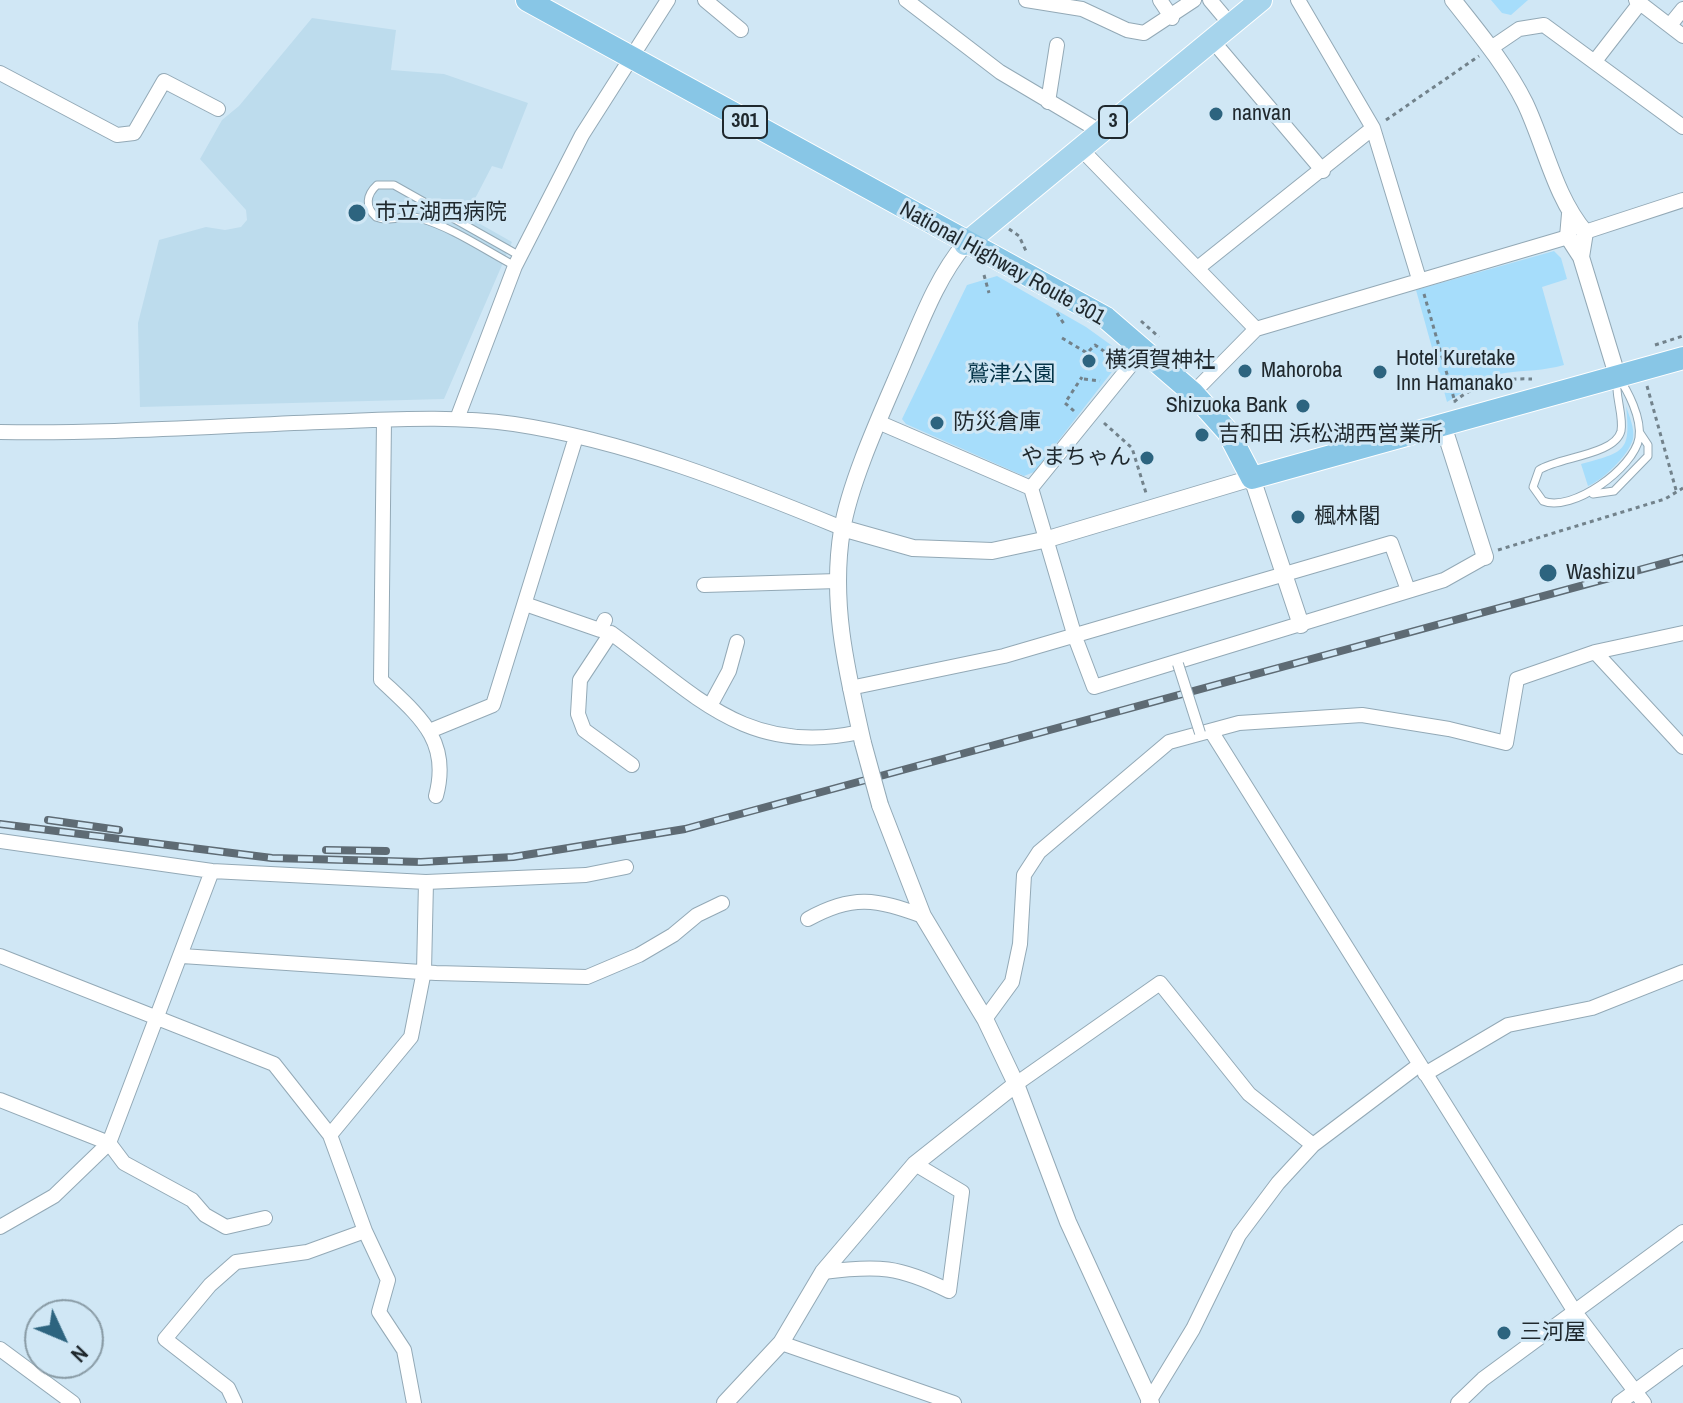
<!DOCTYPE html>
<meta charset="utf-8">
<style>
body{margin:0}
#map{position:relative;width:1683px;height:1403px;overflow:hidden;background:#d0e7f5;font-family:"Archivo Narrow",sans-serif}
canvas{display:block}
.north{position:absolute;left:24px;top:1299px;width:80px;height:80px;box-sizing:border-box;background:#d0e7f5;border:2px solid #899ba5;border-radius:50%;rotate:134deg;font-size:22px;font-weight:700;line-height:32px;text-align:center;color:#1f282d}
.north::after{content:'';display:block;margin:auto;width:28px;height:36px;background:#2d647f;clip-path:polygon(50% 0,100% 100%,50% 72%,0 100%)}
</style>
<div id="map">
<canvas width="1683" height="1403"></canvas>
<div class="north">N</div>
</div>
<script>
const ctx = document.querySelector('canvas').getContext('2d');
ctx.lineJoin = 'round';
function fillPath(path, color) { ctx.fillStyle = color; ctx.fill(path, 'evenodd'); }
function stroke(path, color, width, dash) { ctx.strokeStyle = color; ctx.lineWidth = width; ctx.lineCap = dash ? 'butt' : 'round'; ctx.setLineDash(dash || []); ctx.stroke(path); }
function label(font, color, halo, rows, align = 'center') {
  ctx.font = font + ' "Archivo Narrow","Noto Sans JP",sans-serif'; ctx.lineWidth = 6; ctx.setLineDash([]); ctx.textBaseline = 'middle'; ctx.strokeStyle = halo; ctx.fillStyle = color; for (const [text, x, y, turn = 0] of rows) {
    ctx.save(); ctx.translate(x, y); ctx.rotate((+turn || 0) * Math.PI / 180); ctx.textAlign = isNaN(turn) ? turn : align; if (halo) ctx.strokeText(text, 0, 0); ctx.fillText(text, 0, 0); ctx.restore();
  }
}
const built = new Path2D(`
 M 312,18 L 396,30 L 391,70 L 444,74 L 528,103 L 502,169 L 492,166 L 466,216 L 512,242 L 444,399 L 140,407 L 138,323 L 159,240 L 206,227 L 225,230 L 241,227 L 247,220 L 246,210 L 200,159 L 222,120 L 239,106 Z`);
const green = new Path2D(`
 M 1491,0 L 1528,0 L 1511,15 L 1502,13 Z
 M 1554,251 L 1561,258 L 1567,279 L 1542,287 L 1564,365 C 1543,371 1526,370 1505,373 C 1483,376 1465,392 1447,402 L 1416,290 Z
 M 997,276 L 1086,327 L 1125,355 L 1034,472 L 1024,476 L 906,424 L 902,419 L 967,285 Z
 M 1626,406 C 1629,416 1635,428 1633,439 C 1629,455 1603,480 1588,486 L 1581,464 C 1625,452 1631,452 1626,406 Z`);
const path = new Path2D(`
 M 1386,120 L 1479,56
 M 1009,229 L 1019,236 L 1026,251
 M 984,275 L 989,293
 M 1424,294 L 1455,402
 M 1057,313 L 1064,324
 M 1141,321 L 1159,337
 M 1062,338 L 1087,353 L 1095,345 L 1108,354 L 1118,356
 M 1655,345 L 1683,336
 M 1084,379 L 1100,381
 M 1647,386 L 1676,490
 M 1454,402 C 1478,382 1502,378 1532,379
 M 1074,411 L 1065,403 L 1082,377
 M 1104,423 L 1132,448 L 1146,493
 M 1498,550 L 1665,499 L 1683,488`);
const service = new Path2D(`
 M 515,266 C 485,250 452,227 419,218 C 404,214 390,223 376,217 C 365,207 366,195 377,185 L 394,185 L 520,256
 M 1617,375 C 1628,391 1642,418 1639,438 C 1634,468 1572,513 1543,501 L 1533,487 L 1539,470 C 1559,457 1615,455 1621,431 C 1624,415 1614,394 1617,375 Z
 M 1593,494 L 1614,491 L 1648,456 L 1648,445 L 1640,433`);
const minor = new Path2D(`
 M 705,0 L 741,30
 M 906,0 L 1000,72 L 1101,132
 M 1026,0 L 1082,9 L 1127,30 L 1144,33 L 1194,0
 M 1160,0 L 1172,18
 M 1210,0 L 1231,25
 M 1298,0 L 1373,128 L 1419,279
 M 1636,0 L 1683,36
 M 1670,25 L 1683,9
 M 1212,40 L 1323,171
 M 1491,48 L 1519,29 L 1544,25 L 1683,127
 M 1595,61 L 1640,3
 M 0,73 L 117,135 L 134,133 L 164,81 L 218,109
 M 1048,102 L 1057,45
 M 1081,149 L 1256,329
 M 1585,232 L 1683,200
 M 1199,267 L 1373,128
 M 1193,393 L 1256,329 L 1568,237
 M 457,419 L 515,266 L 582,135 L 668,0
 M 384,420 L 381,680 C 419,716 451,740 436,796
 M 878,422 L 1031,488 L 1075,637 L 1094,687 L 1444,580 L 1485,557
 M 0,432 C 107,434 214,426 321,422 C 385,420 450,415 514,424 C 627,441 737,485 842,528
 M 1031,488 L 1143,350
 M 704,585 L 838,581
 M 525,604 L 600,630 L 605,620
 M 1595,652 L 1683,747
 M 850,688 L 1004,656 L 1391,543 L 1408,590
 M 710,706 L 729,671 L 737,642
 M 432,730 L 493,705 L 576,437
 M 1211,731 L 1575,1312 L 1644,1403
 M 632,765 L 584,730 L 578,714 L 580,680 L 611,633 C 695,694 746,757 860,732
 M 0,841 L 212,871 L 426,882 L 424,971 L 411,1037 L 330,1135
 M 426,882 L 586,875 L 626,867
 M 808,919 C 853,894 876,899 923,916
 M 0,956 L 274,1064 L 330,1135 L 365,1231 L 388,1280 L 379,1312 L 404,1350 L 414,1403
 M 182,956 L 436,973 L 587,977 L 639,955 L 673,935 L 697,915 L 722,903
 M 985,1019 L 1012,982 L 1020,944 L 1024,875 L 1039,852 L 1169,742 L 1239,723 L 1362,715 L 1449,729 L 1506,743 L 1517,679 L 1595,652 L 1683,633
 M 1425,1074 L 1508,1025 L 1592,1008 L 1683,972
 M 1016,1084 L 1160,983 L 1249,1094 L 1313,1145
 M 0,1100 L 109,1143 L 124,1163 L 192,1200 L 205,1215 L 226,1227 L 265,1218
 M 0,1227 L 54,1196 L 109,1143 L 212,871
 M 823,1272 C 878,1265 899,1266 949,1291 L 962,1192 L 915,1164
 M 781,1343 L 954,1403
 M 0,1349 L 73,1403
 M 235,1403 L 228,1388 L 165,1339 L 210,1285 L 236,1262 L 307,1252 L 365,1231
 M 1148,1403 L 1193,1329 L 1239,1235 L 1278,1183 L 1313,1145 L 1419,1065
 M 1458,1403 L 1483,1379 L 1683,1232
 M 1619,1403 L 1683,1356`);
const tertiary = new Path2D(`
 M 1453,0 C 1479,33 1506,65 1525,103 C 1545,145 1555,197 1585,232 L 1581,257
 M 1570,214 L 1568,237 L 1581,257 L 1617,375
 M 1443,425 L 1485,557
 M 842,528 L 913,548 L 992,551 L 1048,539 L 1252,478 L 1301,625
 M 863,743 C 847,672 830,603 842,530 C 850,481 883,410 903,363 C 920,324 937,277 965,244
 M 880,805 L 923,916 L 985,1019 L 1016,1084 L 1068,1222 L 1151,1403
 M 725,1403 L 781,1343 L 823,1272 L 915,1164 L 1016,1084`);
const primary = new Path2D(`
 M 965,244 L 1261,0`);
const trunk = new Path2D(`
 M 527,0 L 1106,318 L 1193,393 L 1228,432 L 1252,478 L 1683,358`);
const rail = new Path2D(`
 M 48,820 L 119,830
 M 0,824 L 272,858 L 421,862 L 513,857 L 685,829 L 1683,558
 M 326,850 L 386,851`);
const pedestrianBridge = new Path2D(`
 M 1178,664 L 1200,733`);
const tertiaryBridge = new Path2D(`
 M 863,743 L 880,805`);
const markers = [
 [1216,114,8,"#2d647f"],
 [357,213,10,"#2d647f"],
 [1089,361,8,"#2d647f"],
 [1245,371,8,"#2d647f"],
 [1380,372,8,"#2d647f"],
 [1303,406,8,"#2d647f"],
 [937,423,8,"#2d647f"],
 [1202,435,8,"#2d647f"],
 [1147,458,8,"#2d647f"],
 [1298,517,8,"#2d647f"],
 [1548,573,10,"#2d647f"],
 [1504,1333,8,"#2d647f"]
];
const shields = [
 [745,122,44],
 [1113,122,28]
];
const shieldNames = [
 ["301",745,122],
 ["3",1113,122]
];
const poiNames = [
 ["nanvan",1232,114],
 ["市立湖西病院",375,213],
 ["Hotel Kuretake",1396,359],
 ["Inn Hamanako",1396,384],
 ["横須賀神社",1105,361],
 ["Mahoroba",1261,371],
 ["Shizuoka Bank",1287,406,"right"],
 ["防災倉庫",953,423],
 ["吉和田 浜松湖西営業所",1218,435],
 ["やまちゃん",1131,458,"right"],
 ["楓林閣",1314,517],
 ["Washizu",1566,573],
 ["三河屋",1520,1333]
];
const streetNames = [
 ["National Highway Route 301",1002,264,29]
];
const parkNames = [
 ["鷲津公園",1011,375]
];
fillPath(built, '#bddced');
fillPath(green, '#a6ddfb');
stroke(service, '#93a9b6', 9);
stroke(minor, '#93a9b6', 16);
stroke(tertiary, '#93a9b6', 18);
stroke(primary, '#fff', 24);
stroke(trunk, '#fff', 24);
stroke(path, '#72828b', 3, [4, 4]);
stroke(service, '#fff', 7);
stroke(minor, '#fff', 14);
stroke(tertiary, '#fff', 16);
stroke(primary, '#a6d4ec', 22);
stroke(trunk, '#88c6e6', 22);
stroke(rail, '#5e6b74', 8);
stroke(rail, '#d0e7f5', 5, [15]);
stroke(pedestrianBridge, '#93a9b6', 12, []);
stroke(tertiaryBridge, '#93a9b6', 18, []);
stroke(pedestrianBridge, '#fff', 10);
stroke(tertiaryBridge, '#fff', 16);
for (const [x, y, r, color] of markers) { const dot = new Path2D(); dot.arc(x, y, r, 0, 2 * Math.PI); ctx.fillStyle = color; ctx.fill(dot); stroke(dot, '#d0e7f5', 3); }
for (const [x, y, w] of shields) { const box = new Path2D(); box.roundRect(x - w / 2, y - 16, w, 32, 6); ctx.fillStyle = '#d0e7f5'; ctx.fill(box); stroke(box, '#1f282d', 2); }
label('bold 20px', '#1f282d', null, shieldNames);
label('22px', '#1f282d', '#d0e7f5', poiNames, 'left');
label('22px', '#1f282d', '#d0e7f5', streetNames);
label('22px', '#053448', '#d0e7f5', parkNames);
</script>
